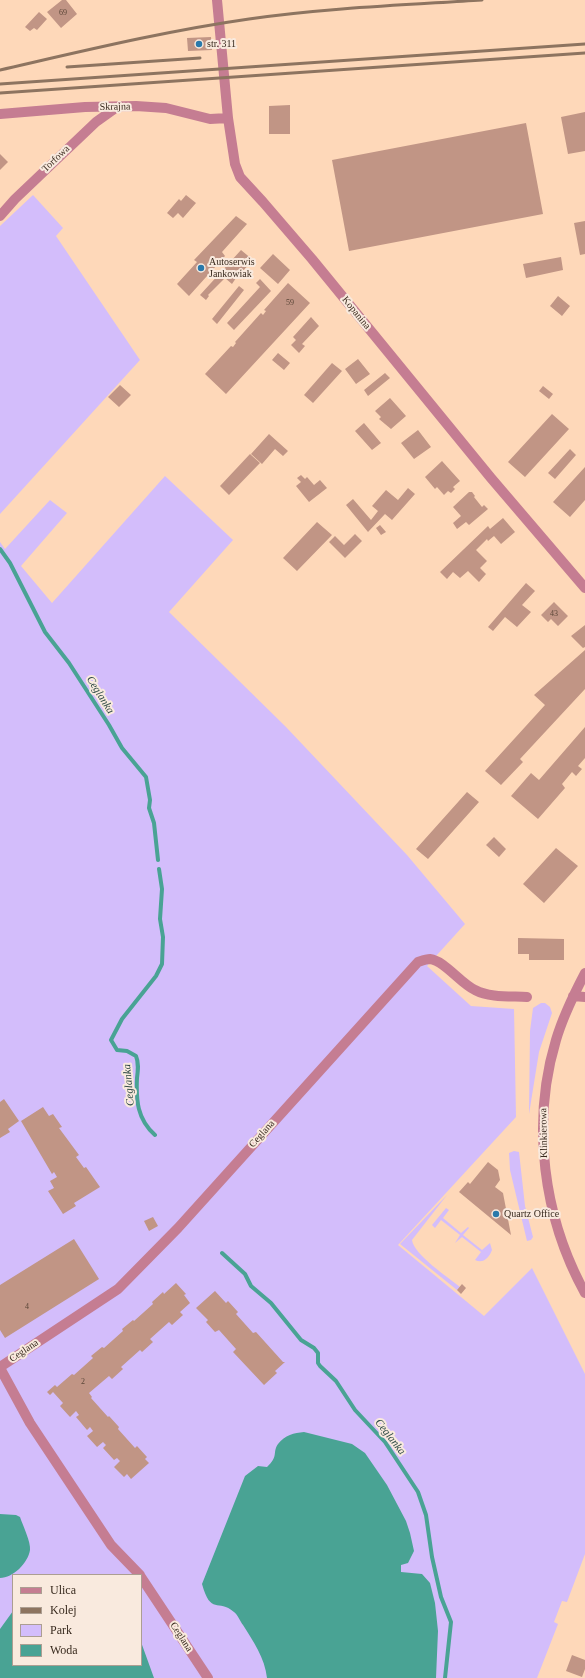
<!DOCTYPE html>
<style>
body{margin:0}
#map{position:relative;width:585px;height:1678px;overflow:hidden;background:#fed8b9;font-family:Georgia,serif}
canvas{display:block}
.legend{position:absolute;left:12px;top:1574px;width:130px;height:92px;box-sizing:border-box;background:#f9eade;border:1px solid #ac9e92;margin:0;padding:5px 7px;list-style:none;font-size:12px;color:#392b1f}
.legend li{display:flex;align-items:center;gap:8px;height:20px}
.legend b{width:20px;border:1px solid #ac9e92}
</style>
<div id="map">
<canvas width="585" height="1678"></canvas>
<ul class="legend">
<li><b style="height:5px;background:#c57d92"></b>Ulica</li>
<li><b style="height:5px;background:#8d7460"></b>Kolej</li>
<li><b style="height:11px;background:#d3bdfb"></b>Park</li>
<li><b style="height:11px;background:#49a394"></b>Woda</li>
</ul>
</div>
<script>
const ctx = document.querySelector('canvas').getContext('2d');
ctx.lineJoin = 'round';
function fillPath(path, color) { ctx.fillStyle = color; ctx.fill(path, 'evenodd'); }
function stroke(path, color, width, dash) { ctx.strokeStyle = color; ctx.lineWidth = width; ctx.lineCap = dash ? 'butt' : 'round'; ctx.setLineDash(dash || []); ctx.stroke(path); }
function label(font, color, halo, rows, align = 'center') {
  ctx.font = font + ' Georgia,serif'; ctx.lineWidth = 4; ctx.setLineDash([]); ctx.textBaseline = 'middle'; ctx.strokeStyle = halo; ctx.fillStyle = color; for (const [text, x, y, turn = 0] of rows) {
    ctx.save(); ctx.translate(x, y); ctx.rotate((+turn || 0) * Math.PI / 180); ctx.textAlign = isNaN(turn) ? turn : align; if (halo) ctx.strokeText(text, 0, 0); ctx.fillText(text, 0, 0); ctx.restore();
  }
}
const green = new Path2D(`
 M 33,195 L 63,228 L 56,236 L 140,360 L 0,514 L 0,226 Z
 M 165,476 L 233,540 L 169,612 L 286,727 L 407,855 L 465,924 L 427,966 L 471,1006 L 514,1009 L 516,1117 L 398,1245 L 484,1316 L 532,1268 L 585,1374 L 585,1554 L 567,1602 L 562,1601 L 554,1622 L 558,1624 L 537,1678 L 0,1678 L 0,542 L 5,549 L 50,500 L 67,513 L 21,566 L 52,603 ZM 13,1575 L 141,1575 L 141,1665 L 13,1665 Z
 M 541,1003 L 545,1003 L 550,1007 L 552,1013 L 539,1052 L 529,1114 L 530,1031 L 533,1008 Z
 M 514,1151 L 519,1152 L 525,1206 L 533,1237 L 531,1240 L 527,1241 L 510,1170 L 509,1153 Z
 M 447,1195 L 412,1240 C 414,1255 448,1277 460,1287 L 457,1290 L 400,1244 Z
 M 446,1208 L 449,1210 L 443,1218 L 461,1233 L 468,1227 L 469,1228 L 463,1235 L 482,1250 L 490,1243 L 492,1250 C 489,1258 483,1264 475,1260 L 481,1252 L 462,1237 L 455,1243 L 460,1235 L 441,1220 L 435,1228 L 432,1225 Z`);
const water = new Path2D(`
 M 304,1432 L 352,1444 L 365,1453 L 387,1485 L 406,1521 L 410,1533 L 414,1551 L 408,1563 L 401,1565 L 401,1572 L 422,1574 L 430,1583 L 435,1603 L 438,1631 L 436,1678 L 267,1678 C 265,1658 253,1641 243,1625 C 240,1621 238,1615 234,1612 C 218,1598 211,1616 202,1584 L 245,1476 L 258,1466 L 267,1467 C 279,1456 272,1453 278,1444 C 285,1435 294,1433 304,1432 Z
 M 0,1514 L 16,1515 L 20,1517 C 23,1526 31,1542 30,1550 C 28,1563 13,1578 0,1578 Z
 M 13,1611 L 13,1665 L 141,1665 L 141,1642 L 154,1678 L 0,1678 L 0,1629 Z`);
const stream = new Path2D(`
 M 0,549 L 10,563 L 45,632 L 69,663 L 109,725 L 122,748 L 146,777 L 150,800 L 149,808 L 154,823 L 158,860
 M 155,1135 C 137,1119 136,1100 137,1078 C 138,1070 139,1063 136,1056 L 127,1051 L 117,1050 L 111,1040 L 122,1019 L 156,976 L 162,964 L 163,937 L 160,919 L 162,889 L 159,869
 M 222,1253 L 245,1274 L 251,1286 L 271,1303 L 301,1340 L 314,1348 L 318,1353 L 318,1363 L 320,1366 L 336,1381 L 355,1410 L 385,1442 L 418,1492 L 426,1515 L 432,1557 L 441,1597 L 451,1622 L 445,1678`);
const building = new Path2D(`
 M 62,0 L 66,0 L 77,14 L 61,28 L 47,12 Z
 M 39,12 L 47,19 L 37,30 L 34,28 L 30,31 L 25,27 Z
 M 211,37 L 212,50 L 188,51 L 187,38 Z
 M 290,105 L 290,134 L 269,134 L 269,106 Z
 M 585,112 L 585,151 L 568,154 L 561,117 Z
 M 526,123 L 543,214 L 349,251 L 332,160 Z
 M 0,154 L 8,162 L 0,170 Z
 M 186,195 L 196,203 L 183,218 L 178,213 L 173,218 L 167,213 L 179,199 L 181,201 Z
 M 236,216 L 247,224 L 222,252 L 225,256 L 189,296 L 177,284 L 197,262 L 194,260 Z
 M 585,221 L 585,254 L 580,255 L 574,223 Z
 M 241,250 L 253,260 L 240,274 L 237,271 L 233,275 L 236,278 L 232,284 L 225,278 L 208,295 L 209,296 L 206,300 L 200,295 Z
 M 273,254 L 290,270 L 278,284 L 260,268 Z
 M 561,257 L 563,270 L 526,278 L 523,264 Z
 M 260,279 L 271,291 L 234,330 L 227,323 L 260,287 L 256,283 Z
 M 288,283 L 310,303 L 226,394 L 205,374 L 231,346 L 233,347 L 236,343 L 235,342 L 261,313 L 263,315 L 266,311 L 264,310 Z
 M 239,286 L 244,290 L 217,324 L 212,319 Z
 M 558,296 L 570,306 L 562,316 L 550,306 Z
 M 311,317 L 319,326 L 302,344 L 305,346 L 299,353 L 291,345 L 296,340 L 293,337 Z
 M 278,353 L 290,363 L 284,370 L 272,360 Z
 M 358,359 L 370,374 L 356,384 L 345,369 Z
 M 332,363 L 342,371 L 313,403 L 304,395 Z
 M 385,373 L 390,378 L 368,396 L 364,390 Z
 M 120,385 L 131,395 L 119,407 L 108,397 Z
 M 543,386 L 553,394 L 549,399 L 539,391 Z
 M 390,398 L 406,416 L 391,429 L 379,419 L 381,417 L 375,411 Z
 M 552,414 L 569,429 L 525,477 L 508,462 Z
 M 364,423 L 381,443 L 372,450 L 355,431 Z
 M 418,430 L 431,447 L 414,459 L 401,443 Z
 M 269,434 L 288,451 L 283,456 L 275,449 L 262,464 L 251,454 Z
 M 570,449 L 576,455 L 555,479 L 548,473 Z
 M 250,454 L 260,463 L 229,495 L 220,486 Z
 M 442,461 L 460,481 L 453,487 L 455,489 L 451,493 L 448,491 L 444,495 L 437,487 L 435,489 L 425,477 Z
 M 585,467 L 585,500 L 570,517 L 553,502 Z
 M 301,475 L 305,479 L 307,477 L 314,485 L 320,480 L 327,488 L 309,502 L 296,486 L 301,482 L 297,478 Z
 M 408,488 L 415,494 L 392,520 L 385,514 L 368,532 L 346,505 L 353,499 L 371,520 L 378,511 L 372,506 L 386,490 L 398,500 Z
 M 469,492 L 472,492 L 475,496 L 474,497 L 482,507 L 484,505 L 488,509 L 469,525 L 466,522 L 457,529 L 453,523 L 461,516 L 453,507 Z
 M 503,518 L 515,532 L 501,544 L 494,536 L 488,541 L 487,539 L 476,550 L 487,561 L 480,568 L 486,574 L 479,582 L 468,571 L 460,578 L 453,572 L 447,579 L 440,572 L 488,526 L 490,529 Z
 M 317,522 L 332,535 L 297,571 L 283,558 Z
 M 380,525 L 386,532 L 381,535 L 376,528 Z
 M 355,534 L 362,541 L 345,558 L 329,542 L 335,536 L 344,545 Z
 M 526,583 L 535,591 L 522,605 L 531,612 L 517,627 L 505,617 L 493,631 L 488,627 Z
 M 554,602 L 568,616 L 558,626 L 551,619 L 548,622 L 541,615 Z
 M 585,625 L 585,647 L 583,648 L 571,636 Z
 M 585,650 L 585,689 L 520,759 L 523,762 L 501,785 L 485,771 L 545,705 L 534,695 Z
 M 585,727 L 585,758 L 578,766 L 582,769 L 576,776 L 572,772 L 562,784 L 565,788 L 538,819 L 511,796 L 531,773 L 539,780 Z
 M 467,792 L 479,802 L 428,859 L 416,849 Z
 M 494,837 L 506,849 L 499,857 L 486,845 Z
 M 556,848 L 578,866 L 544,903 L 523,884 Z
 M 518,938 L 564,939 L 564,960 L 529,960 L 529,954 L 518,954 Z
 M 4,1099 L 19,1121 L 8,1129 L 10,1132 L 0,1138 L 0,1102 Z
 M 43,1107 L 49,1116 L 53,1114 L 62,1127 L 59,1128 L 79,1155 L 76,1157 L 84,1168 L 86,1167 L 100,1187 L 74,1203 L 76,1206 L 63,1214 L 48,1191 L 54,1188 L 50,1181 L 57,1177 L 54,1172 L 52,1174 L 21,1121 Z
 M 488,1162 L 498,1170 L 500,1180 L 495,1187 L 503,1193 L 511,1235 L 459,1192 L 468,1182 L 470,1184 Z
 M 153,1217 L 158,1226 L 149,1231 L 144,1221 Z
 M 74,1239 L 99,1279 L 5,1338 L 0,1330 L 0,1285 Z
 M 176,1283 L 186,1294 L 184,1295 L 190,1303 L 180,1312 L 183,1315 L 172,1325 L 169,1322 L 150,1339 L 153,1342 L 142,1352 L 140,1350 L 121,1367 L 123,1369 L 112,1379 L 109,1376 L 89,1393 L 92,1397 L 91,1398 L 108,1417 L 109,1416 L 119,1427 L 118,1429 L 135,1448 L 137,1446 L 147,1457 L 145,1459 L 149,1463 L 131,1479 L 127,1474 L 124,1477 L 114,1467 L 120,1461 L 117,1458 L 114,1460 L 103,1448 L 106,1445 L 103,1442 L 97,1447 L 87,1436 L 93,1431 L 90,1427 L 87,1430 L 76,1417 L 79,1415 L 76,1411 L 70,1417 L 60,1406 L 63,1403 L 53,1392 L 50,1395 L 47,1392 L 55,1385 L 57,1387 L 72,1374 L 74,1375 L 93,1358 L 91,1356 L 102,1347 L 104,1348 L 123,1331 L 122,1329 L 133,1320 L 134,1321 L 153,1304 L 152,1302 L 163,1292 L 164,1294 Z
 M 462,1284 L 466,1288 L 461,1294 L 457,1290 Z
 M 215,1291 L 226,1303 L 228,1301 L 238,1312 L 236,1314 L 253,1333 L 256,1332 L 283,1362 L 285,1362 L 275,1371 L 277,1373 L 264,1385 L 233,1352 L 236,1349 L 219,1330 L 215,1332 L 206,1322 L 208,1320 L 196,1308 Z
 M 572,1655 L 585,1660 L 585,1669 L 582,1677 L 566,1671 Z`);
const minor = new Path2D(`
 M 217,0 L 228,118 L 235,164 L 240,177 L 263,202 L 312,259 L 491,478 L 585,588
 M 0,114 L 85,107 L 136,106 L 166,108 L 210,119 L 228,118
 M 0,216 L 15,199 L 96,122 L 117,107
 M 585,973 C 574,994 563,1016 556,1040 C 531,1123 543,1217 585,1293
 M 573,996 L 585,997
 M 0,1367 L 118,1289 L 178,1228 L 418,962 C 421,961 426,959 430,959 C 445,961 460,983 475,990 C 490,998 511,996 527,997
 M 0,1368 L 30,1423 L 111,1545 L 140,1575
 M 141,1577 L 208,1678`);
const rail = new Path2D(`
 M 67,67 L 200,58
 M 0,70 C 83,51 165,31 249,19 C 326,8 404,5 482,0
 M 0,84 L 585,44
 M 0,93 L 585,53`);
const markers = [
 [199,44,4,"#2a79ab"],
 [201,268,4,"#2a79ab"],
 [496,1214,4,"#2a79ab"]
];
const numberNames = [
 ["69",63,13],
 ["59",290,303],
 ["43",554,614],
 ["4",27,1307],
 ["2",83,1382]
];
const poiNames = [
 ["str. 311",207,44],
 ["Autoserwis",209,262],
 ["Jankowiak",209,274],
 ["Quartz Office",504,1214]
];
const streetNames = [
 ["Skrajna",115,107,-1],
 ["Torfowa",56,159,-44],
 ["Kopanina",356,313,51],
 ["Klinkierowa",544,1133,-91],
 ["Ceglana",262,1134,-48],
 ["Ceglana",24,1351,-34],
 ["Ceglana",181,1637,57]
];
const waterNames = [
 ["Ceglanka",100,695,58],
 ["Ceglanka",129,1085,-95],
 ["Ceglanka",390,1437,52]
];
fillPath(green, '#d3bdfb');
fillPath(water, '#49a394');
stroke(stream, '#49a394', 4);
fillPath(building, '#c19585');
stroke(minor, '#c57d92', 10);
stroke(rail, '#8d7460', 3);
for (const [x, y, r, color] of markers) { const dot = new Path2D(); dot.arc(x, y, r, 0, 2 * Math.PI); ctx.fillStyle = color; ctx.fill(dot); stroke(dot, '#f9eade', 1.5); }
label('8px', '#5b4638', null, numberNames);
label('10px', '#392b1f', '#f9eade', poiNames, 'left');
label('10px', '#392b1f', '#f9eade', streetNames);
label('italic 11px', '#2d4944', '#f9eade', waterNames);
</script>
